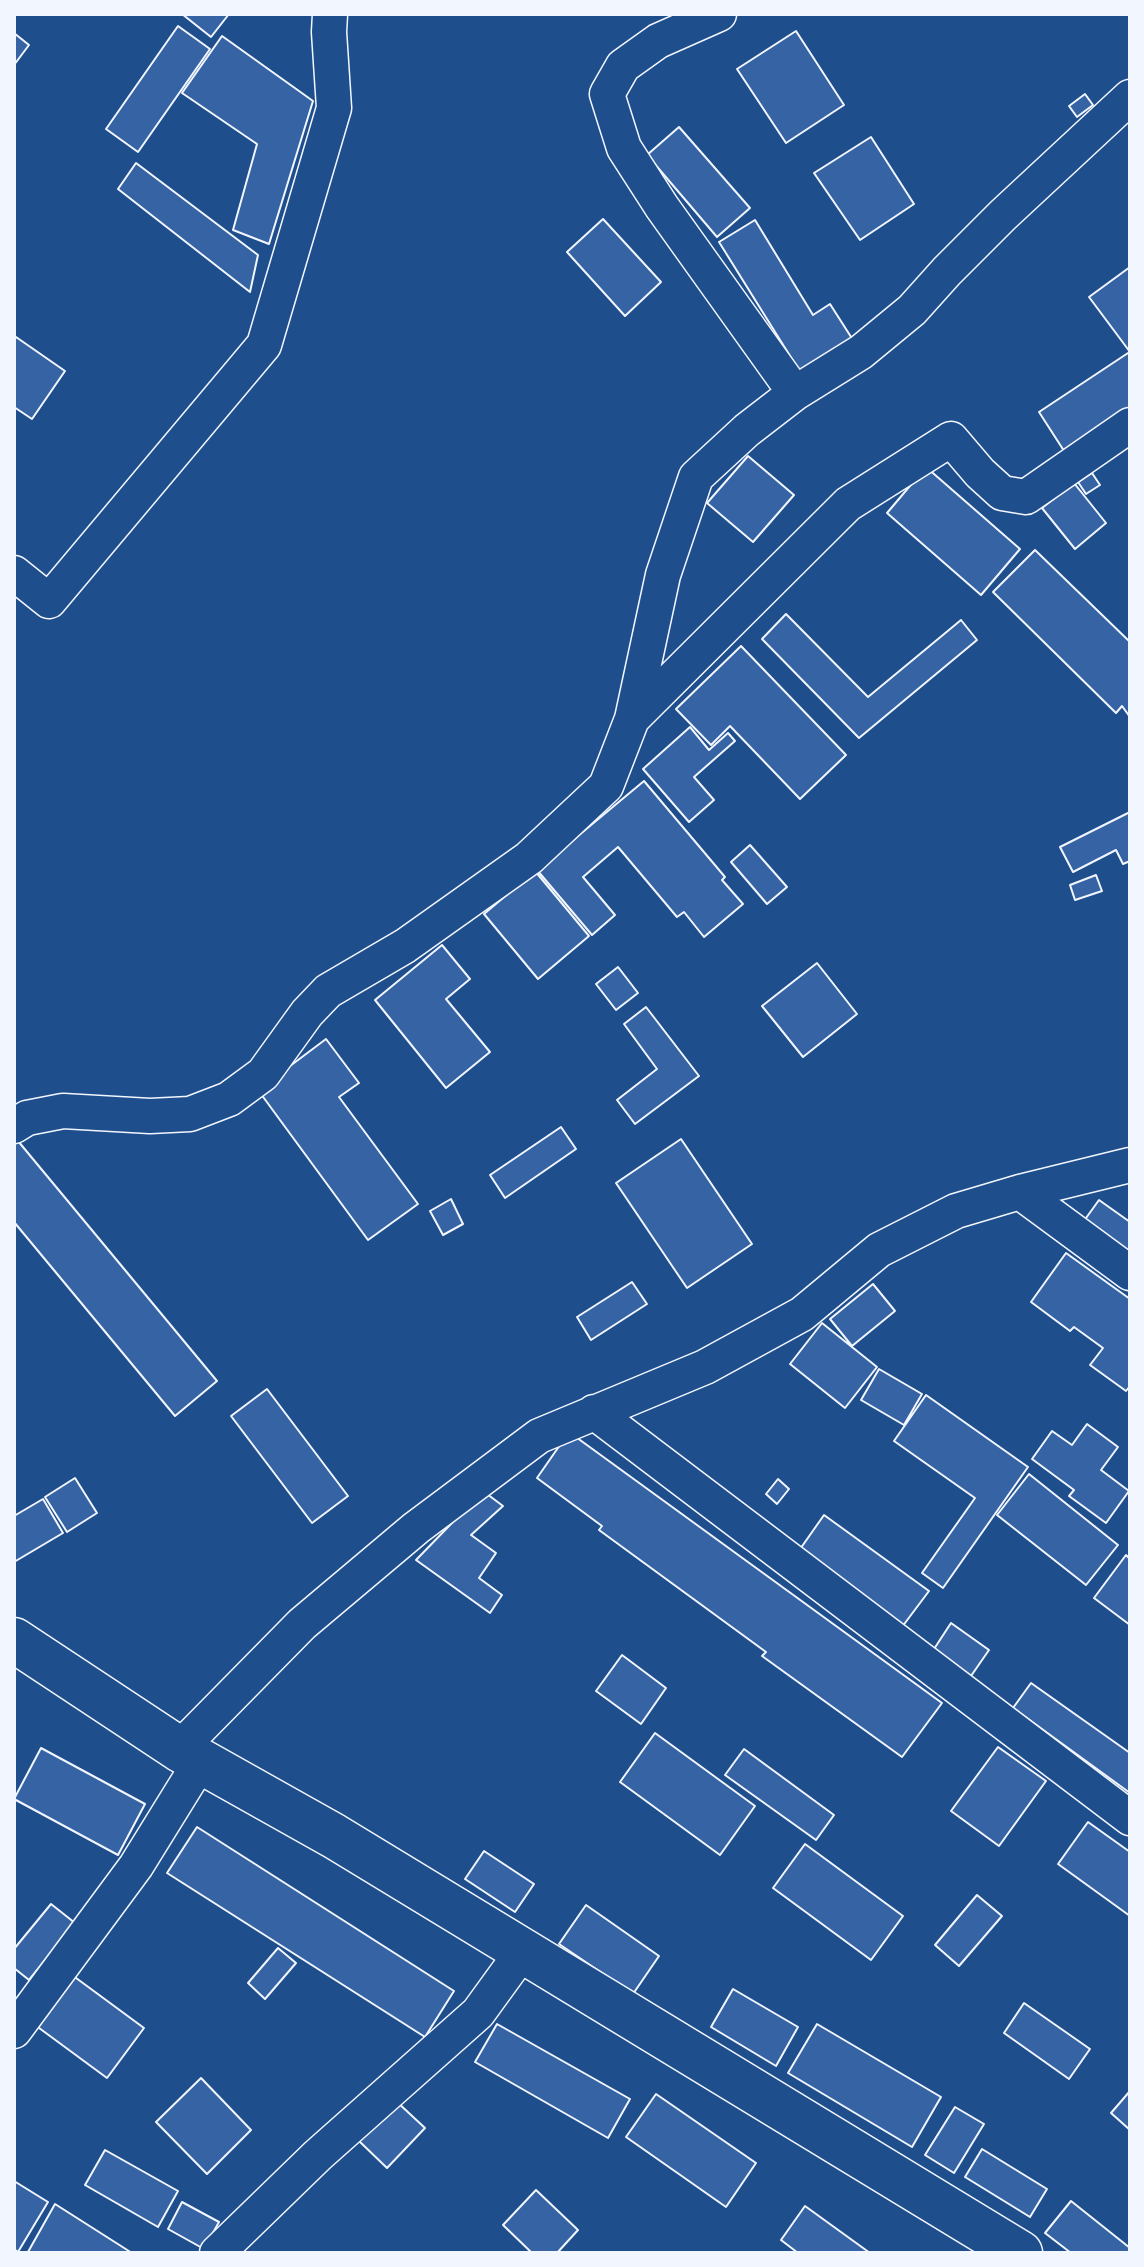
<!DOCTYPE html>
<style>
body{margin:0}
#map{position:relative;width:1144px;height:2267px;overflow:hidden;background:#1f4e8c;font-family:Roboto,sans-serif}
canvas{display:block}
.frame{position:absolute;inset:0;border:16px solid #f2f6ff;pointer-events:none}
</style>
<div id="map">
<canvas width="1144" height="2267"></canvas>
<div class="frame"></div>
</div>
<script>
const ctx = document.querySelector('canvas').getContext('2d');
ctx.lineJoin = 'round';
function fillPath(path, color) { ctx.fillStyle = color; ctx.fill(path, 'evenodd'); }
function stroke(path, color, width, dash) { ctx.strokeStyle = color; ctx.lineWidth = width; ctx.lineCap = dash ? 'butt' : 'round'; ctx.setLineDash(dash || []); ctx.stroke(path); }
const building = new Path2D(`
 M 182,14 L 229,14 L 211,37 Z
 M 178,26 L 210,49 L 138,152 L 106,129 Z
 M 796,31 L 844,105 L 786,143 L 737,69 Z
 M 14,33 L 29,45 L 14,65 Z
 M 222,36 L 313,101 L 269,244 L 233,230 L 257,144 L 182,93 Z
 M 1085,94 L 1093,105 L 1077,117 L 1069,106 Z
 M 679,127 L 750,208 L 717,237 L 647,155 Z
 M 871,137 L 914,204 L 860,240 L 814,173 Z
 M 136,163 L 258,255 L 250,292 L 118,189 Z
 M 603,219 L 661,282 L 625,316 L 567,252 Z
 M 755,220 L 813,315 L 830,304 L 853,340 L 800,372 L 719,242 Z
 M 1130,267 L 1130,352 L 1089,297 Z
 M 16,337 L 65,371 L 32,419 L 14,407 L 14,341 Z
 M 1128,353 L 1130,356 L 1130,411 L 1066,454 L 1039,412 Z
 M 748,456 L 794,495 L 753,542 L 707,503 Z
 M 926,467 L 1020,549 L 981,595 L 887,513 Z
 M 1092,473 L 1100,485 L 1086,494 L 1078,482 Z
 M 1074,483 L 1106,523 L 1075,549 L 1042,508 Z
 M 1035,550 L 1130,642 L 1130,717 L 1122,706 L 1116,713 L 993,592 Z
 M 786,614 L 868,697 L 961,620 L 977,640 L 859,738 L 762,639 Z
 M 741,646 L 846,755 L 800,799 L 730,726 L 711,745 L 676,709 Z
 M 690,727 L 709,750 L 728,733 L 735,741 L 694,777 L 714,800 L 689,822 L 643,769 Z
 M 644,781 L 725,877 L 722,880 L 743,904 L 704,937 L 684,912 L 677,917 L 618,847 L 583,877 L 615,915 L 592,935 L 537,870 Z
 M 1130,812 L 1130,861 L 1123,864 L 1116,850 L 1073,872 L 1060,847 Z
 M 750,845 L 787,887 L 767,904 L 731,862 Z
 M 535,871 L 589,936 L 538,979 L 484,914 Z
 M 1096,875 L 1102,891 L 1075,900 L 1070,885 Z
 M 442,945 L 470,979 L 446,999 L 490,1052 L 446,1088 L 375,1000 Z
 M 817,963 L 857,1014 L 803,1057 L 762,1006 Z
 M 618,967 L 638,993 L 616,1010 L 596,984 Z
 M 646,1007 L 699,1076 L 635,1124 L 617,1100 L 657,1069 L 624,1024 Z
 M 326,1039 L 359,1083 L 339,1097 L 418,1204 L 368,1240 L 258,1090 Z
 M 561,1127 L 576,1149 L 505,1198 L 490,1175 Z
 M 681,1139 L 752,1244 L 687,1288 L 616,1183 Z
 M 18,1141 L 217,1381 L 175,1416 L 14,1222 L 14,1144 Z
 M 451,1199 L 463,1224 L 443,1235 L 430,1211 Z
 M 1099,1200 L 1130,1222 L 1130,1260 L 1081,1225 Z
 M 1066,1253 L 1130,1299 L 1130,1386 L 1126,1391 L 1090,1365 L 1103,1348 L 1074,1327 L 1070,1331 L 1031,1302 Z
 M 632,1282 L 647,1304 L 591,1340 L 577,1317 Z
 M 873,1284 L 895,1311 L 852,1346 L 830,1319 Z
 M 822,1323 L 877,1367 L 845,1408 L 790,1364 Z
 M 879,1369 L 922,1394 L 904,1425 L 861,1400 Z
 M 267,1389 L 348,1496 L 312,1523 L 231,1416 Z
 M 926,1395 L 1028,1467 L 943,1588 L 922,1573 L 975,1498 L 894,1441 Z
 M 1087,1424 L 1118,1447 L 1101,1470 L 1129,1491 L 1106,1523 L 1069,1496 L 1074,1490 L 1032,1459 L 1052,1431 L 1072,1445 Z
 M 569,1432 L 942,1703 L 902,1757 L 762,1656 L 766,1652 L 599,1530 L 602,1526 L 537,1478 Z
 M 1029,1474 L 1118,1545 L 1086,1585 L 997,1515 Z
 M 75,1478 L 97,1513 L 67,1532 L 45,1497 Z
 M 778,1479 L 789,1489 L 777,1504 L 766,1494 Z
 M 483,1491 L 503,1506 L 471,1535 L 496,1553 L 479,1578 L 502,1595 L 490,1613 L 416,1560 Z
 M 43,1499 L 63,1533 L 14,1562 L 14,1516 Z
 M 824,1515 L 929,1591 L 902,1627 L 798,1552 Z
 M 1126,1555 L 1130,1559 L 1130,1625 L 1094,1598 Z
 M 951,1623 L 989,1650 L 971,1676 L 934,1649 Z
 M 622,1655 L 666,1688 L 641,1724 L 596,1691 Z
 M 1031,1683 L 1130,1753 L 1130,1793 L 1013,1708 Z
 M 655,1733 L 755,1806 L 720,1855 L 620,1782 Z
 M 998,1747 L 1046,1781 L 999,1846 L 951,1811 Z
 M 41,1748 L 145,1804 L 118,1855 L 14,1799 Z
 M 744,1749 L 834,1815 L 816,1840 L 725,1775 Z
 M 1088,1822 L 1130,1852 L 1130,1916 L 1058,1864 Z
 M 197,1827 L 454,1991 L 425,2037 L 167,1873 Z
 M 805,1844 L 903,1916 L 871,1960 L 773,1888 Z
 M 484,1851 L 534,1884 L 515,1912 L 465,1879 Z
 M 977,1895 L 1002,1916 L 959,1966 L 935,1945 Z
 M 51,1904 L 75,1923 L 29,1980 L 14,1968 L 14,1949 Z
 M 586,1905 L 659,1956 L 633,1994 L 559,1944 Z
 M 278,1948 L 296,1963 L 265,1999 L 248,1983 Z
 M 72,1975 L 144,2028 L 107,2078 L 35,2025 Z
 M 733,1989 L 798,2027 L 776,2066 L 711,2027 Z
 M 1024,2003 L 1090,2049 L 1069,2079 L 1004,2033 Z
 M 497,2024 L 630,2099 L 608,2138 L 475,2062 Z
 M 817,2024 L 941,2097 L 912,2147 L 788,2073 Z
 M 201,2078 L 251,2130 L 207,2174 L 156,2122 Z
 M 1130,2091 L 1130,2130 L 1111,2113 Z
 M 656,2094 L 756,2163 L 726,2207 L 626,2137 Z
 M 396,2101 L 425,2128 L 387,2168 L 359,2141 Z
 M 955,2107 L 984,2124 L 954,2173 L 925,2155 Z
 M 982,2149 L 1047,2189 L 1030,2217 L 965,2177 Z
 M 105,2150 L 178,2191 L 158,2227 L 85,2185 Z
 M 14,2181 L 48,2202 L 18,2252 L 14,2249 Z
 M 536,2190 L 578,2230 L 557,2253 L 532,2253 L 503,2225 Z
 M 1071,2201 L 1130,2248 L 1130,2253 L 1071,2253 L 1045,2233 Z
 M 182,2202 L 219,2222 L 204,2249 L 168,2229 Z
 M 55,2204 L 132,2253 L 28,2252 Z
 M 805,2206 L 870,2253 L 798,2253 L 781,2240 Z`);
const street = new Path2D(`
 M 719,14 L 658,41 L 623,66 L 607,94 L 624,148 L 662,207 L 795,393
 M 14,573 L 49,601 L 264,345 L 334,108 L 329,32 L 330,14
 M 632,719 L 848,504 L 951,439 L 980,473 L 1002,493 L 1026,497 L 1130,425
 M 14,1126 L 27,1118 L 63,1111 L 150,1116 L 190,1114 L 229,1099 L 263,1074 L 307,1013 L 328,991 L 405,946 L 529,858 L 606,786 L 632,719 L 663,575 L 696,477 L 747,430 L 795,393 L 861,352 L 912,310 L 947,271 L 1003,215 L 1130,97
 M 1020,1192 L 1130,1273
 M 594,1412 L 1130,1818
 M 179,1749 L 302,1624 L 416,1528 L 539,1436 L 705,1367 L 802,1314 L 879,1250 L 956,1211 L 1020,1192 L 1130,1165
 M 14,2031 L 136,1866 L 201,1761
 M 217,2253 L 318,2155 L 478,2013 L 523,1951`);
const secondary = new Path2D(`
 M 14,1640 L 179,1749 L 334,1836 L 1020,2253`);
fillPath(building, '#3563a3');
stroke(building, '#f2f6ff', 2);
stroke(street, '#f2f6ff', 37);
stroke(secondary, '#f2f6ff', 47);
stroke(street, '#1f4e8c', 34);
stroke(secondary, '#1f4e8c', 44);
</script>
